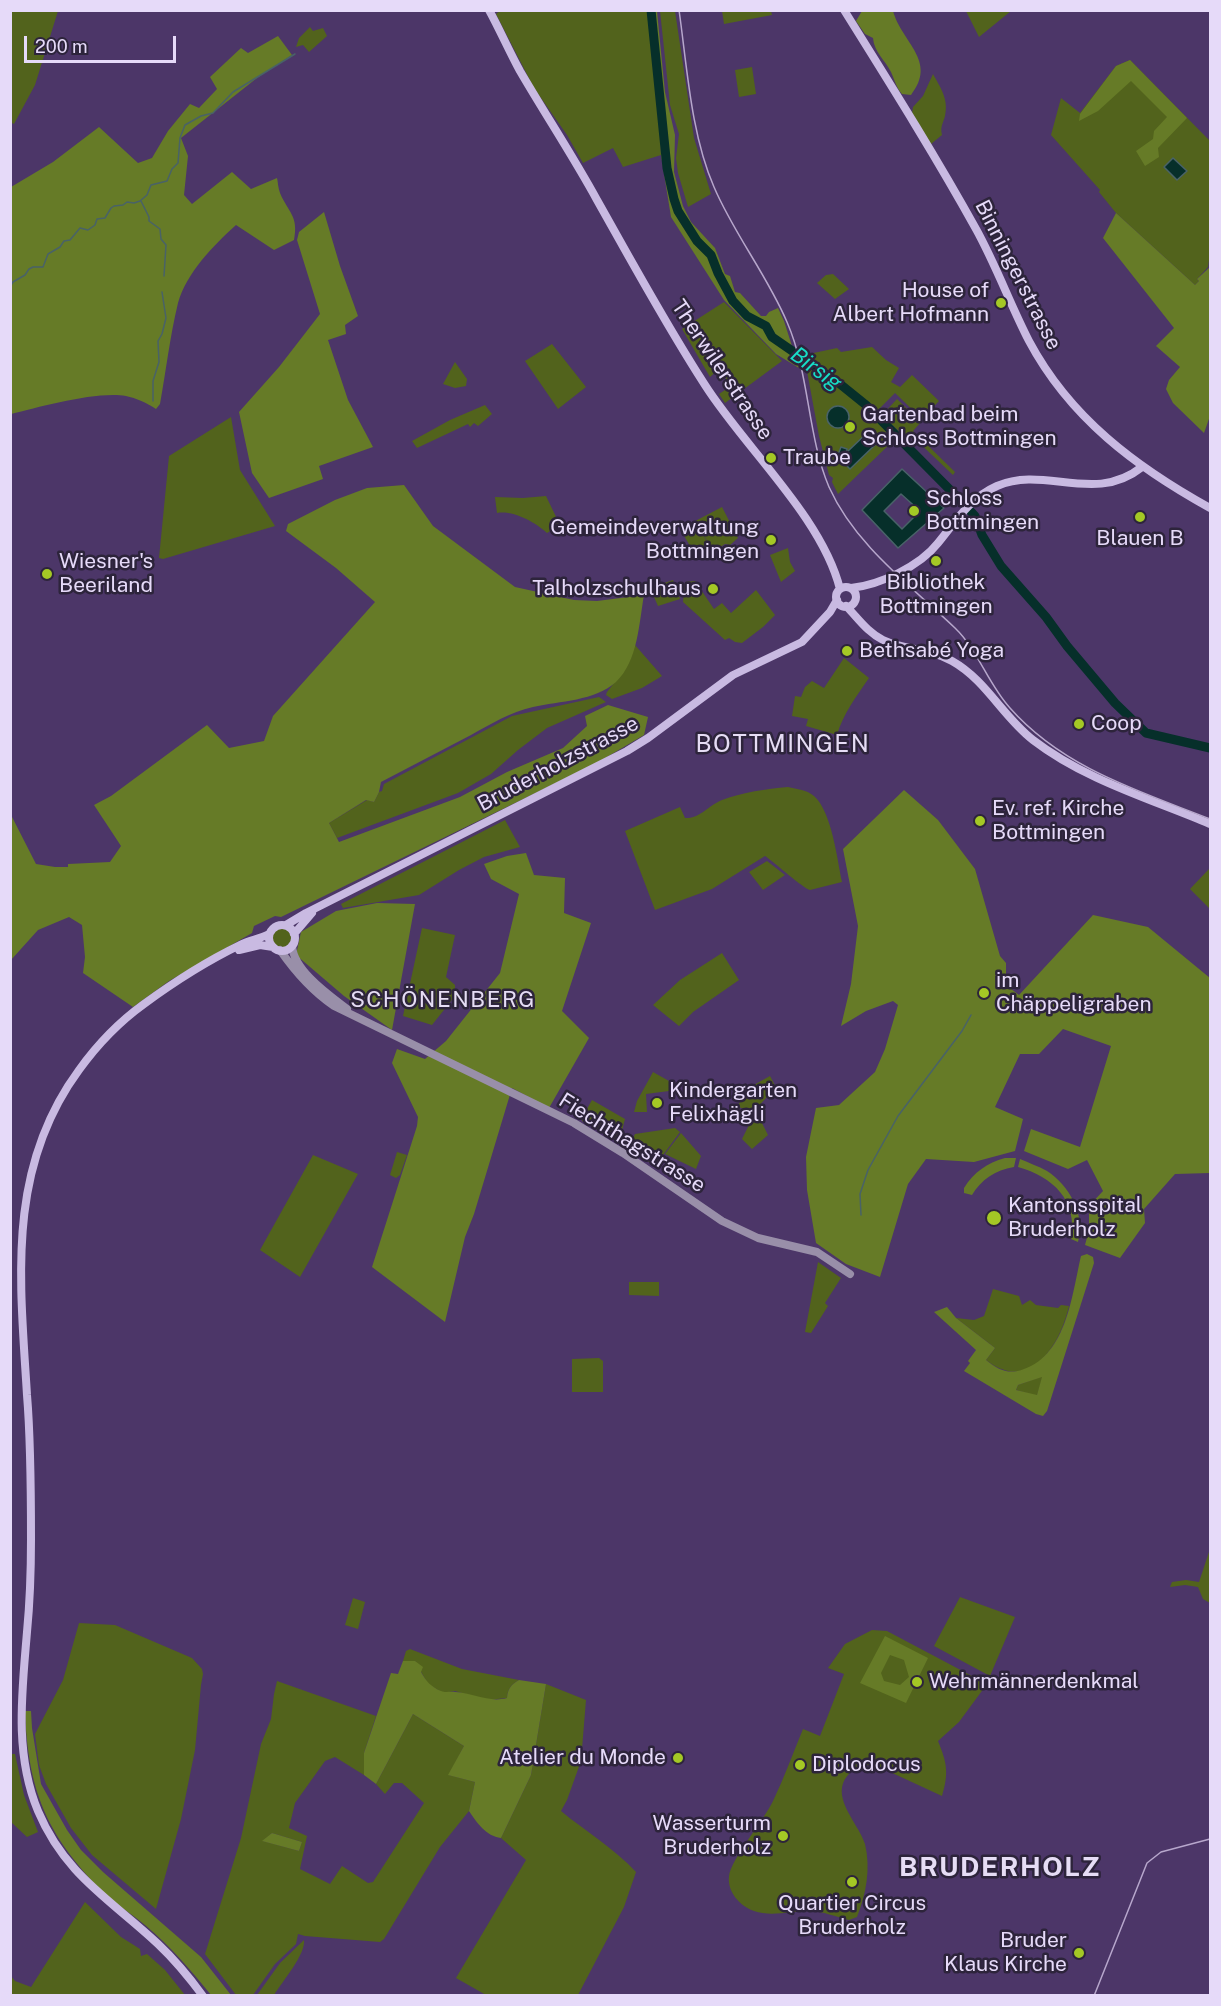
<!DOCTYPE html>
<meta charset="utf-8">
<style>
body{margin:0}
#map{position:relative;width:1221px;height:2006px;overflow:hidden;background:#4c3668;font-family:"Public Sans",sans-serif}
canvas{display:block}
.frame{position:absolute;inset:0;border:12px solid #e6daf9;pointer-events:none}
.scale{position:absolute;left:24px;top:36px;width:152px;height:27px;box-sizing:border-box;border:3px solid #e6daf9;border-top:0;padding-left:8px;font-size:18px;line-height:21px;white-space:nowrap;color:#e6daf9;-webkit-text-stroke:4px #2d243b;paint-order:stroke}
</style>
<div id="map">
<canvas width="1221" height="2006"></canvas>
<div class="frame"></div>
<div class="scale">200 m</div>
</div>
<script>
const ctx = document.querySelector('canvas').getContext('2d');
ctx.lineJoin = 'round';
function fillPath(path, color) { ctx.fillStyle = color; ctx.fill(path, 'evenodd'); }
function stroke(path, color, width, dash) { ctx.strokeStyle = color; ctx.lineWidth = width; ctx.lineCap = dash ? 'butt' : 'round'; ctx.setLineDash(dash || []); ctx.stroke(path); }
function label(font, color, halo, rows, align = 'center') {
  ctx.font = font + ' "Public Sans",sans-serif'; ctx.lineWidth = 5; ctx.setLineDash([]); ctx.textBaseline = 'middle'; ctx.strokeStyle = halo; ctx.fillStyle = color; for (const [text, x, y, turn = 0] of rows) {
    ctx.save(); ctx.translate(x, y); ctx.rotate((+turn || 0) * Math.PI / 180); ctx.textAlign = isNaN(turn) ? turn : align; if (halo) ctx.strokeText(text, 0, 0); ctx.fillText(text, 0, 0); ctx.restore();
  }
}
const green = new Path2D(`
 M 501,10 L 647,11 L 659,115 L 661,155 L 623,167 L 613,148 L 583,163 L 567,135 L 534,88 L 496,14 Z
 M 10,11 L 58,11 L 35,85 L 14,124 L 10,122 Z
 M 660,11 L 675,11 L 694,138 L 711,194 L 688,207 L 678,173 L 676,158 L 679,134 L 670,105 Z
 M 722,11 L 771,11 L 772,15 L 724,24 Z
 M 966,11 L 1011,11 L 979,37 Z
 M 310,27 L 313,31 L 323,28 L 327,36 L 309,52 L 303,45 L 296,47 L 299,38 Z
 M 1130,60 L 1210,141 L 1210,253 L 1208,267 L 1197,279 L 1199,281 L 1195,285 L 1116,213 L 1099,192 L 1100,190 L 1051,135 L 1061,98 L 1080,113 L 1116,66 Z
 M 752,67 L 756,94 L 739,97 L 735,70 Z
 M 933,74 C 940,87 949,99 945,116 C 943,124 940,126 942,135 L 931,144 L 912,114 L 913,107 L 923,96 Z
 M 833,274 L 849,289 L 835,299 L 817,283 L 826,275 Z
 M 724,302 L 782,361 L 725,403 L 719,394 L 731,386 L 719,369 L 710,377 L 682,329 Z
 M 552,344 L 586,387 L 558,409 L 525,361 Z
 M 872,347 L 886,360 L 899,368 L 891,382 L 900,387 L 912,375 L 939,401 L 922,419 L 895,393 L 873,415 L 893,441 L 838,494 L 832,482 L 833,478 L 829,475 L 819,436 L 804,355 L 837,348 L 841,352 Z
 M 455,362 L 467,379 L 466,386 L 455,388 L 443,384 Z
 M 897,399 L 921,422 L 913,431 L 955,472 L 953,475 L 910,434 L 906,438 L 882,415 Z
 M 485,405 L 492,414 L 478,426 L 474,423 L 470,427 L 468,424 L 417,448 L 412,441 L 450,420 Z
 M 231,417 L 240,470 L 275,526 L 163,559 L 159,558 L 169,456 Z
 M 546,496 L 560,525 L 547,533 C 535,522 513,510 497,513 L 495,497 L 523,498 Z
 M 722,507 L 738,538 L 730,545 L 725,544 L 714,551 L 702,533 L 710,547 L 696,556 L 680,529 Z
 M 788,548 L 790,562 L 795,571 L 781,582 L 770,555 Z
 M 673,580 L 680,599 L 658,606 L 650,588 Z
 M 695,581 L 714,609 L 722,603 L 731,613 L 756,590 L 775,615 L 763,627 L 742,643 L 735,642 L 729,638 L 725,640 L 683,602 L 685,582 Z
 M 635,645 L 662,676 L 642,688 L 612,699 L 606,695 L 607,692 L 625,669 Z
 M 844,658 L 869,678 C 856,697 843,714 837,735 L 806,726 L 808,719 L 792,716 L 795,696 L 801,697 L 805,687 L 812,681 L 824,688 Z
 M 599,697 L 606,702 L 547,728 L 518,750 L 491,774 L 458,793 L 337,838 L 329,823 L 367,800 L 374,802 L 379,792 L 382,791 L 384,784 L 512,716 Z
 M 788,787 C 797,789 807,790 814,796 C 832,812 837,859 842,882 L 810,890 C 804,889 774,862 765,856 L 712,889 L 655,910 L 625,831 L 680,807 L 685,818 C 700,819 709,805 722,800 C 743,792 766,789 788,787 Z
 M 505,820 L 520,847 L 484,857 L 459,870 L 419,895 L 343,908 L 341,904 Z
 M 767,861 L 785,875 L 763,890 L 749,872 Z
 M 1209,869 L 1210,871 L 1210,909 L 1190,889 Z
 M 422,928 L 455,935 L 446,977 L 455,985 L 455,996 L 432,1025 L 403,1016 Z
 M272 938a10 10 0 1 1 20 0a10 10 0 1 1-20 0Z
 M 722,953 L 739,980 L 693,1012 L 679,1026 L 653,1005 L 680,980 Z
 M 653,1072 L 678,1086 L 675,1094 L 669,1091 L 646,1094 L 647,1112 L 634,1112 L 637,1101 Z
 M 770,1076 L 778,1091 L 767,1097 L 752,1113 L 737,1106 L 752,1086 Z
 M 592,1100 L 625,1119 L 619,1142 L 582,1121 L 583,1116 Z
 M 753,1117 L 761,1121 L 768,1135 L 752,1149 L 742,1139 Z
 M 675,1128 L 680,1132 L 655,1166 L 628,1148 L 635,1134 Z
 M 681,1133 L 701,1156 L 696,1169 L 665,1154 Z
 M 397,1152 L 407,1155 L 400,1175 L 396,1178 L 390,1175 Z
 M 313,1155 L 358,1174 L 300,1277 L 260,1250 Z
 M 818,1262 L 841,1278 L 825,1303 L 828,1306 L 811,1333 L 805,1332 Z
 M 629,1282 L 659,1282 L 659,1296 L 629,1295 Z
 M 993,1289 L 1019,1296 L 1022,1305 L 1030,1300 L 1036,1305 L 1058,1308 L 1061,1305 L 1069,1306 C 1060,1346 1029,1394 986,1360 L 995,1348 L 956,1318 L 974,1320 L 984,1316 Z
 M 599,1358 L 603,1361 L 603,1392 L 572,1392 L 572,1359 Z
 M 1043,1376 L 1037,1396 L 1016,1390 L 1018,1385 Z
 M 1210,1549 L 1210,1603 L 1203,1599 L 1198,1587 L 1185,1585 L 1170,1587 L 1172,1582 L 1186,1580 L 1199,1582 Z
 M 960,1597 L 1015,1617 L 990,1676 L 934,1646 Z
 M 353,1598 L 365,1602 L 358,1629 L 345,1625 Z
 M 79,1623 L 115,1625 L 192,1658 L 202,1669 L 203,1674 L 201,1685 L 195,1750 L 181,1819 L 156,1909 L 92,1855 L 71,1828 L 46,1784 L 39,1765 L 35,1734 L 63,1680 Z
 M 872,1630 L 887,1631 L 987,1684 L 959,1722 L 938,1741 C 947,1763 949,1773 942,1796 L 875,1765 C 865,1765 857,1766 850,1773 C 827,1795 859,1823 865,1844 C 871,1869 866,1894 857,1917 L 849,1920 C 836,1917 823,1911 809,1911 C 791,1911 771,1917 754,1911 C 740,1906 727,1892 729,1876 C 731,1859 764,1820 773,1801 C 784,1778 793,1753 803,1729 L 820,1736 L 844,1674 L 828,1668 L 845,1644 Z
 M 410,1649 L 462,1669 L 519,1680 C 511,1685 508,1688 507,1698 L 487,1700 L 455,1691 L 443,1693 L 428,1684 L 415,1661 L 403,1661 L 406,1651 Z
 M 277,1681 L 376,1716 L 364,1753 L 364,1775 L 335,1757 L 325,1761 L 295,1803 L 289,1828 L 307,1836 L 300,1869 L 330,1884 L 342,1866 L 368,1883 L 373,1882 L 424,1803 L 402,1783 L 394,1783 L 385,1794 L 376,1784 L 413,1714 L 464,1746 L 449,1775 L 475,1782 L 469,1811 L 440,1847 L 384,1939 L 380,1942 L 305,1936 L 298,1934 L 296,1944 L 275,1964 L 253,1995 L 236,1995 L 205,1954 L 241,1838 L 261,1744 L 271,1719 L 274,1694 ZM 272,1833 L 302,1842 L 299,1851 L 263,1841 Z
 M 546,1684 L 586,1700 L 581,1761 L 567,1800 L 561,1811 C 585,1831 614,1848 636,1872 L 624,1907 L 578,1995 L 486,1995 L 456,1978 L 526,1860 L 501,1838 L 531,1775 Z
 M 11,1754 L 15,1754 L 24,1795 L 38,1832 L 27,1837 L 11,1822 Z
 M 85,1902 L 121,1937 L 140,1949 L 141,1956 L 147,1954 L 165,1970 L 185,1995 L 11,1995 L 11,1976 L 15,1981 L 31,1987 Z
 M 304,1940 C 306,1954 282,1982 274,1995 L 257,1995 L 280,1963 Z`);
const forest = new Path2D(`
 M 647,11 L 657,11 L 665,92 L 675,135 L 674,172 L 683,206 L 691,222 L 715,248 L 725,274 L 730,276 L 735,292 L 740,293 L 761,316 L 766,316 L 769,312 L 778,308 L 784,321 L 799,368 L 776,354 L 724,300 L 671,217 L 661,155 L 659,115 Z
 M 862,11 L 893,11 C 902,43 938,61 911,95 L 902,94 C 896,87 895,81 891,72 C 885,60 874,52 873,38 L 865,34 L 856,21 Z
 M 278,36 L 292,55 L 257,78 L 181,138 L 188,156 L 184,195 L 192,204 L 232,172 L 251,189 L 277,178 C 278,182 278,188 280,193 C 288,212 299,216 294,240 L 274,250 L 236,225 C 213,246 187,272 178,303 C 170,336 166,371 160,404 L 156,409 C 147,403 136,398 126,396 C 96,391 40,407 11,414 L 11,187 L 53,162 L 99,127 L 138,163 L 152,158 L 168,131 L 190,104 L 199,108 L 217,89 L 210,77 L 241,48 L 248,53 Z
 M 1130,60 L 1187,118 L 1158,148 L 1159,157 L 1145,166 L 1136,151 L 1153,139 L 1154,131 L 1167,117 L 1131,81 L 1098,111 L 1079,121 L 1080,114 L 1116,66 Z
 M 324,212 L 340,266 L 358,316 L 345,325 L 346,334 L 328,340 L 348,400 L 373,447 L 319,466 L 323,479 L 269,498 L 252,473 L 239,412 L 279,367 L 320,314 L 297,240 L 299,232 Z
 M 1116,213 L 1195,285 L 1199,281 L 1197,279 L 1210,267 L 1210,416 L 1204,433 L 1173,403 L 1166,389 L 1169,380 L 1180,367 L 1156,346 L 1174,328 L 1103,238 Z
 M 404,485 L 433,526 L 515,587 L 574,600 L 597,601 L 644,595 C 639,623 638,661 616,682 C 595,701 560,701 533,707 C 510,712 491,724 471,735 C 441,751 411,766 381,782 L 379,792 L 374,802 L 366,800 L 329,823 L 339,842 L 460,797 L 507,772 L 563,748 L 587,726 L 585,716 L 608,705 L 648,717 L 644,735 L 595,764 L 281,917 L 275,916 L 254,926 L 252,933 L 169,981 L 133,1007 L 83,973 L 85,957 L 82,925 L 69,917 L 38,930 L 11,960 L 10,813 L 36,864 L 55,867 L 68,867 L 68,864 L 110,862 L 121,846 L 94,805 L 111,796 L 207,725 L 229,748 L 264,741 L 273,716 L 375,602 L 336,568 L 286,531 L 288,524 L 335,500 L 367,488 Z
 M 904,790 L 938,820 L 975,869 L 1000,956 L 1006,963 L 1006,985 L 1019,995 L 1093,915 L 1148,927 L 1210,978 L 1210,1173 L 1175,1174 L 1144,1209 L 1145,1223 L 1120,1258 L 1085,1245 L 1089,1230 L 1089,1206 L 1103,1191 L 1087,1160 L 1068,1169 L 1024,1151 L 1031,1129 L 1080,1147 L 1111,1046 L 1063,1029 L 1039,1054 L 1020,1054 L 995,1107 L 1023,1119 L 1015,1151 L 974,1162 L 926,1159 L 908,1184 L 880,1277 L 846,1264 L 816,1243 L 807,1190 L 806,1157 L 816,1108 L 839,1105 L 875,1072 L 885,1049 L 898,1005 L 893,1001 L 866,1011 L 841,1026 L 851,984 L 858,926 L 843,849 Z
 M 526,853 L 534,875 L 565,878 L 564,913 L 591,923 L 562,1011 L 589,1038 L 549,1108 L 512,1088 L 474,1214 L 465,1237 L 445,1322 L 372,1267 L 417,1126 L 418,1117 L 392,1063 L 397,1049 L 425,1059 L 446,1041 L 500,973 L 519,894 L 491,879 L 484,864 L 507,856 Z
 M 377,903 L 415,904 L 392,1030 L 344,996 L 296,955 L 301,932 L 336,911 Z
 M 1005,1158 L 1016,1158 L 1014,1167 C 995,1170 981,1180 972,1195 L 964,1193 L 964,1188 C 974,1172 987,1163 1005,1158 Z
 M 1020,1159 C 1029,1163 1038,1166 1047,1171 C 1069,1185 1086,1215 1078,1242 L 1071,1239 C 1078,1200 1053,1177 1018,1167 Z
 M 1087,1254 L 1093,1257 L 1094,1263 L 1047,1411 L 1043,1416 L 1036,1414 L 964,1371 L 970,1363 L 968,1361 L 976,1350 L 934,1312 L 947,1307 L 956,1318 L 995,1348 L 986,1360 C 998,1370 1009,1375 1024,1369 C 1067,1354 1072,1294 1081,1256 ZM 1042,1377 L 1037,1395 L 1016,1390 L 1018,1385 Z
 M 885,1636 L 928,1658 L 906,1703 L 860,1683 ZM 890,1655 L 904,1660 L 909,1677 L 900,1685 L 884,1681 L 881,1673 Z
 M 403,1661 L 415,1661 L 423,1667 L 421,1672 C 426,1681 431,1687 441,1691 C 446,1693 450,1691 455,1692 C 474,1693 489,1703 507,1698 C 508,1688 511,1685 519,1680 L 546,1684 L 531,1775 L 501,1838 C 486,1836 477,1823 469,1811 L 475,1782 L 448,1775 L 464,1746 L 413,1714 L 376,1784 L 364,1775 L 364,1753 L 391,1673 L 398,1674 Z
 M 25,1711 L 31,1711 L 32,1728 L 41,1784 L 67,1830 L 81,1850 L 103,1872 L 201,1957 L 231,1995 L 211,1995 C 191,1970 170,1946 145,1925 C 131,1913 115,1904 102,1891 C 46,1834 28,1790 25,1711 Z
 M 272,1833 L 302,1842 L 299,1851 L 262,1841 Z`);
const water = new Path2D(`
 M 1173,158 L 1187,171 L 1177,180 L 1164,167 Z
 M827 417a11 11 0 1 1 22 0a11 11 0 1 1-22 0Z
 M 867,433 L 877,443 L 850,469 L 840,459 L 842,457 L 838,455 L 841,447 L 847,449 L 846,453 Z
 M 902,469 L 944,508 L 898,548 L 862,510 ZM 901,494 L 920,511 L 902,529 L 884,511 Z`);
const stream = new Path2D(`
 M 141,201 L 149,217 L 149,221 L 160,229 L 161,239 L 166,245 L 164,276
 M 10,287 L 13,282 L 25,275 L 29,269 L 33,267 L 43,267 L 48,254 L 60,247 L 64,241 L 70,240 L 80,228 L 88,230 L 95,225 L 97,219 L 105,218 L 111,208 L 114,206 L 123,205 L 127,202 L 134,203 L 140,201 L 147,195 L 151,185 L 167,181 L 172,169 L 178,163 L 180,138 L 185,125 L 201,116 L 213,113 L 233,92 L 295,54
 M 153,401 L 153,381 L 159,362 L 158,341 L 162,334 L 166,318 L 162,292
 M 861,1215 L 860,1194 L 868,1170 L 898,1116 L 962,1031 L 971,1015`);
const river = new Path2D(`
 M 651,10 L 667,168 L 674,199 L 678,211 L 697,241 L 711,255 L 718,273 L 733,301 L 747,316 L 766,326 L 772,337 L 840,384 L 866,405 L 963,503 L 975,516 L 982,535 L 1001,566 L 1046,617 L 1067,646 L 1115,703 L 1146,733 L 1210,748`);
const tertiary = new Path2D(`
 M 292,946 C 294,971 329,995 347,1009
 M 280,950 C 296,973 312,991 334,1006 L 574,1123 L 623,1153 L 722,1221 L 758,1238 L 817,1252 L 850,1274`);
const secondary = new Path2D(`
 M 489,10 C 500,30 509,51 520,71 C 545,114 573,156 597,200 C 632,262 666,325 705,385 C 745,448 822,517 840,589
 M 844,10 C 889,82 935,155 976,229 C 996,265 1010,304 1029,341 C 1070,418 1136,467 1210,508
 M836 597a10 10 0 1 1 20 0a10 10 0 1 1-20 0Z
 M 851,588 C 880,585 920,566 938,543 C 956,521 970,498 997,486 C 1045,465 1094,505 1142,467
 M 846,606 C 858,618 867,632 883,640 C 904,650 929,648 952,661 C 986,680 1003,717 1033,740 C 1085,780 1151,799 1210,824
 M 286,925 L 306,913 L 627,751 L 648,738 L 733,675 L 802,642 L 830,612 L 837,600
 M269 938a13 13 0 1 1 26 0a13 13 0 1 1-26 0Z
 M 294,934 L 312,913
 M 239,950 L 260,945 L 273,947
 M 203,1996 C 189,1977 175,1960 158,1944 C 110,1899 65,1875 38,1811 C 14,1753 22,1693 27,1632 C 30,1601 31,1570 31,1539 C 31,1491 31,1443 27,1395 C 20,1280 6,1169 79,1070 C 97,1045 119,1022 144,1004 C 174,982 207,961 240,945 C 249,940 260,939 269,934`);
const tram = new Path2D(`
 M 679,10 C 687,66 691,135 714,187 C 734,234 767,275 787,322 C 810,375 807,435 829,487 C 855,545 910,585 955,628 C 978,650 988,684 1010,708 C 1063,768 1139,791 1210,819
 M 1094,1996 L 1147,1863 L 1161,1852 L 1210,1839`);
const markers = [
 [1001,303,6,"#a4c825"],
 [850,427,6,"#a4c825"],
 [771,458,6,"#a4c825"],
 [914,511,6,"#a4c825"],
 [1140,517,6,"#a4c825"],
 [771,540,6,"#a4c825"],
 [936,561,6,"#a4c825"],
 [47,574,6,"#a4c825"],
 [713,589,6,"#a4c825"],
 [847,651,6,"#a4c825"],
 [1079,724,6,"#a4c825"],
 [980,821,6,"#a4c825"],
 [984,993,6,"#a4c825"],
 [657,1103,6,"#a4c825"],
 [994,1218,8,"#a4c825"],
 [917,1682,6,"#a4c825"],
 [678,1758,6,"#a4c825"],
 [800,1765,6,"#a4c825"],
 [783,1836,6,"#a4c825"],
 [852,1882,6,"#a4c825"],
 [1079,1953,6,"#a4c825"]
];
const streetNames = [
 ["Binningerstrasse",1018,275,63],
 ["Therwilerstrasse",722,370,56],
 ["Bruderholzstrasse",558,764,-28],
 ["Fiechthagstrasse",632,1143,32]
];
const poiNames = [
 ["House of",989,291,"right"],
 ["Albert Hofmann",989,315,"right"],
 ["Gartenbad beim",862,415],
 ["Schloss Bottmingen",862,439],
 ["Traube",783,458],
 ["Schloss",926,499],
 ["Bottmingen",926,523],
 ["Gemeindeverwaltung",759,528,"right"],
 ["Bottmingen",759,552,"right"],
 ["Blauen B",1140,539,"center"],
 ["Wiesner's",59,562],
 ["Beeriland",59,586],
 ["Bibliothek",936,583,"center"],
 ["Bottmingen",936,607,"center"],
 ["Talholzschulhaus",701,589,"right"],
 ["Bethsabé Yoga",859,651],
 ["Coop",1091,724],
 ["Ev. ref. Kirche",992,809],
 ["Bottmingen",992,833],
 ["im",996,981],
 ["Chäppeligraben",996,1005],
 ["Kindergarten",669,1091],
 ["Felixhägli",669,1115],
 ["Kantonsspital",1008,1206],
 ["Bruderholz",1008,1230],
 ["Wehrmännerdenkmal",929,1682],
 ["Atelier du Monde",666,1758,"right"],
 ["Diplodocus",812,1765],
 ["Wasserturm",771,1824,"right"],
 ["Bruderholz",771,1848,"right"],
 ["Quartier Circus",852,1904,"center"],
 ["Bruderholz",852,1928,"center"],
 ["Bruder",1067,1941,"right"],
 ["Klaus Kirche",1067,1965,"right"]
];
const waterNames = [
 ["Birsig",816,369,36]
];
const neighbourhoodNames = [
 ["SCHÖNENBERG",443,1000]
];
const quarterNames = [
 ["BOTTMINGEN",783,745]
];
const districtNames = [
 ["BRUDERHOLZ",1000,1868]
];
fillPath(green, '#52631c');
fillPath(forest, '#667b27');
fillPath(water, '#062f2a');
stroke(water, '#496268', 1.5);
stroke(stream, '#496268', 1.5);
stroke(river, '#062f2a', 9);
stroke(tertiary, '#998fa9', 8);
stroke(secondary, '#c9bae2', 8);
stroke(tram, '#b7a7cc', 1.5);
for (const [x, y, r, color] of markers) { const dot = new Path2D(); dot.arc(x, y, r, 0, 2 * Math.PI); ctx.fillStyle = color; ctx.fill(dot); stroke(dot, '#2d243b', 2); }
label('21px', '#e6daf9', '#2d243b', streetNames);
label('21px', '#e6daf9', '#2d243b', poiNames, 'left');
label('italic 22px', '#17ddc7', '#2d243b', waterNames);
ctx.letterSpacing = '1.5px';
label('22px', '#e6ddf5', '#2d243b', neighbourhoodNames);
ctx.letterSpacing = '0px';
ctx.letterSpacing = '1.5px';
label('24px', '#e6ddf5', '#2d243b', quarterNames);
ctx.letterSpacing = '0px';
ctx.letterSpacing = '1.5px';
label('bold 27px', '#e6ddf5', '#2d243b', districtNames);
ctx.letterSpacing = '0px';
</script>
